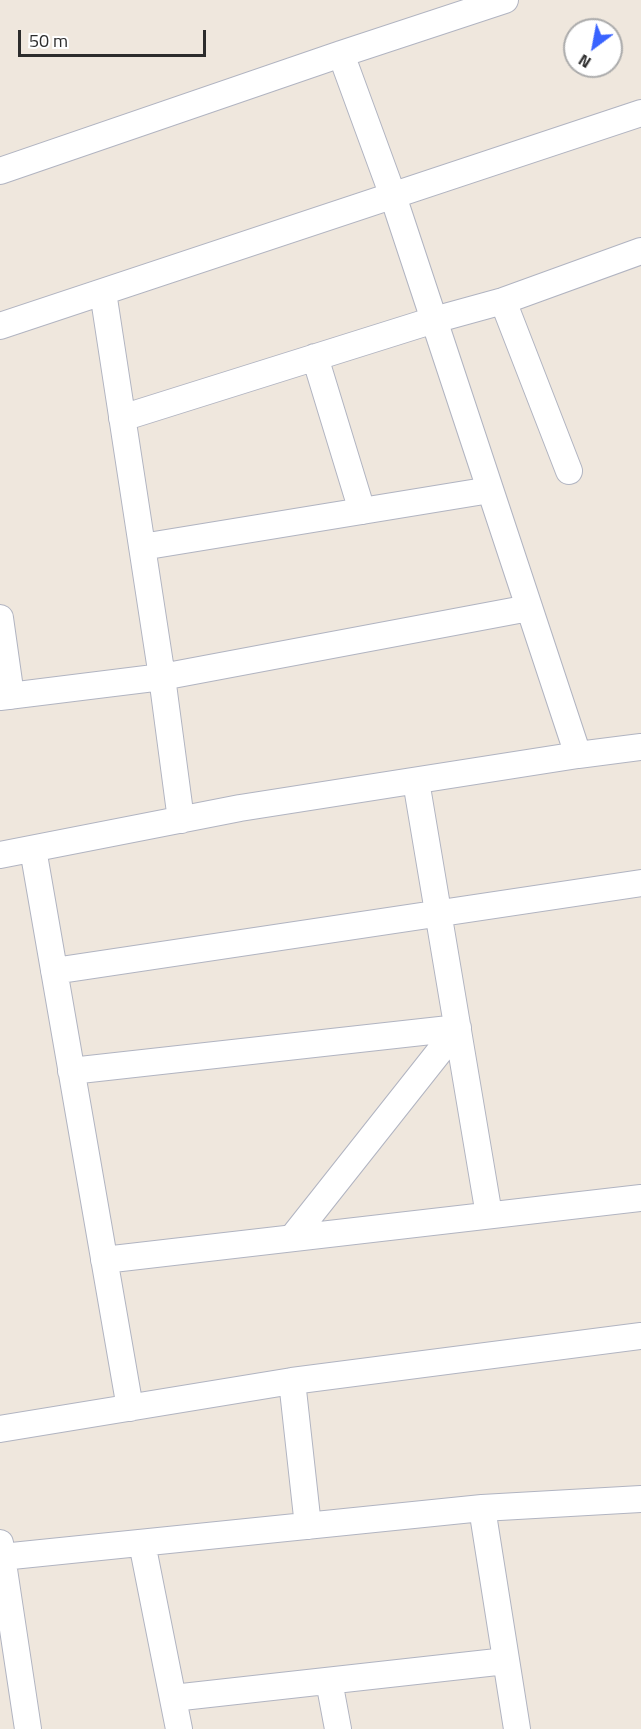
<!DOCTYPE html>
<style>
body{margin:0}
#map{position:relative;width:641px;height:1729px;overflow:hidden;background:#efe7dd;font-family:"Titillium Web",sans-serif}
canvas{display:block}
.north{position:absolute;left:563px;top:18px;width:60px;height:60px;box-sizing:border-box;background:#fff;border:2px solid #ababab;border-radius:50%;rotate:212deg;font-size:16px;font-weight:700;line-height:24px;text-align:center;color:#2c2c2c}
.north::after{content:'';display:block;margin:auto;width:21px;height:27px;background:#3963ff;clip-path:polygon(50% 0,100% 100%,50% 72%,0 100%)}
.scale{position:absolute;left:18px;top:30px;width:188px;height:27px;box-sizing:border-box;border:3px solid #2c2c2c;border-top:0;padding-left:8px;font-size:18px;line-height:21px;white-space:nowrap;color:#2c2c2c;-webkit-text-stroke:4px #fff;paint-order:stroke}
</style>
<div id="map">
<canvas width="641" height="1729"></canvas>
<div class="north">N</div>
<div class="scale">50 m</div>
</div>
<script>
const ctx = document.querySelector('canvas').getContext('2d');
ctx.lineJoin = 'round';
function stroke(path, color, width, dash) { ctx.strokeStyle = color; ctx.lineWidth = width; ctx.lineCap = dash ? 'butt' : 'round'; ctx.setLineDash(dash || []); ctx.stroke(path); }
const street = new Path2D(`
 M 341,54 L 393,196 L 578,755
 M 0,171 L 341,54 L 505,0
 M 103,292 L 162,677 L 181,820
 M 503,301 L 569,471
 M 0,326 L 641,113
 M 315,357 L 362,511
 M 122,418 L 434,320 L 503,301 L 641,251
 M 142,547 L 490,490
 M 0,618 L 11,696
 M 0,697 L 162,677 L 529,608
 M 416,781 L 489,1215
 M 33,849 L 130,1408
 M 0,855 L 240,808 L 578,755 L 641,747
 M 54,971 L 641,883
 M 71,1071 L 458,1028
 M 292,1238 L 458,1028
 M 104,1260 L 641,1198
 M 292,1381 L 308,1526
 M 0,1429 L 292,1381 L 641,1336
 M 482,1508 L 517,1729
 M 0,1543 L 28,1729
 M 142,1543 L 179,1729
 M 2,1557 L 482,1508 L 641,1499
 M 329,1681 L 338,1729
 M 173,1698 L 506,1661`);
stroke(street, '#b1b4c1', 28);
stroke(street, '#fff', 26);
</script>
